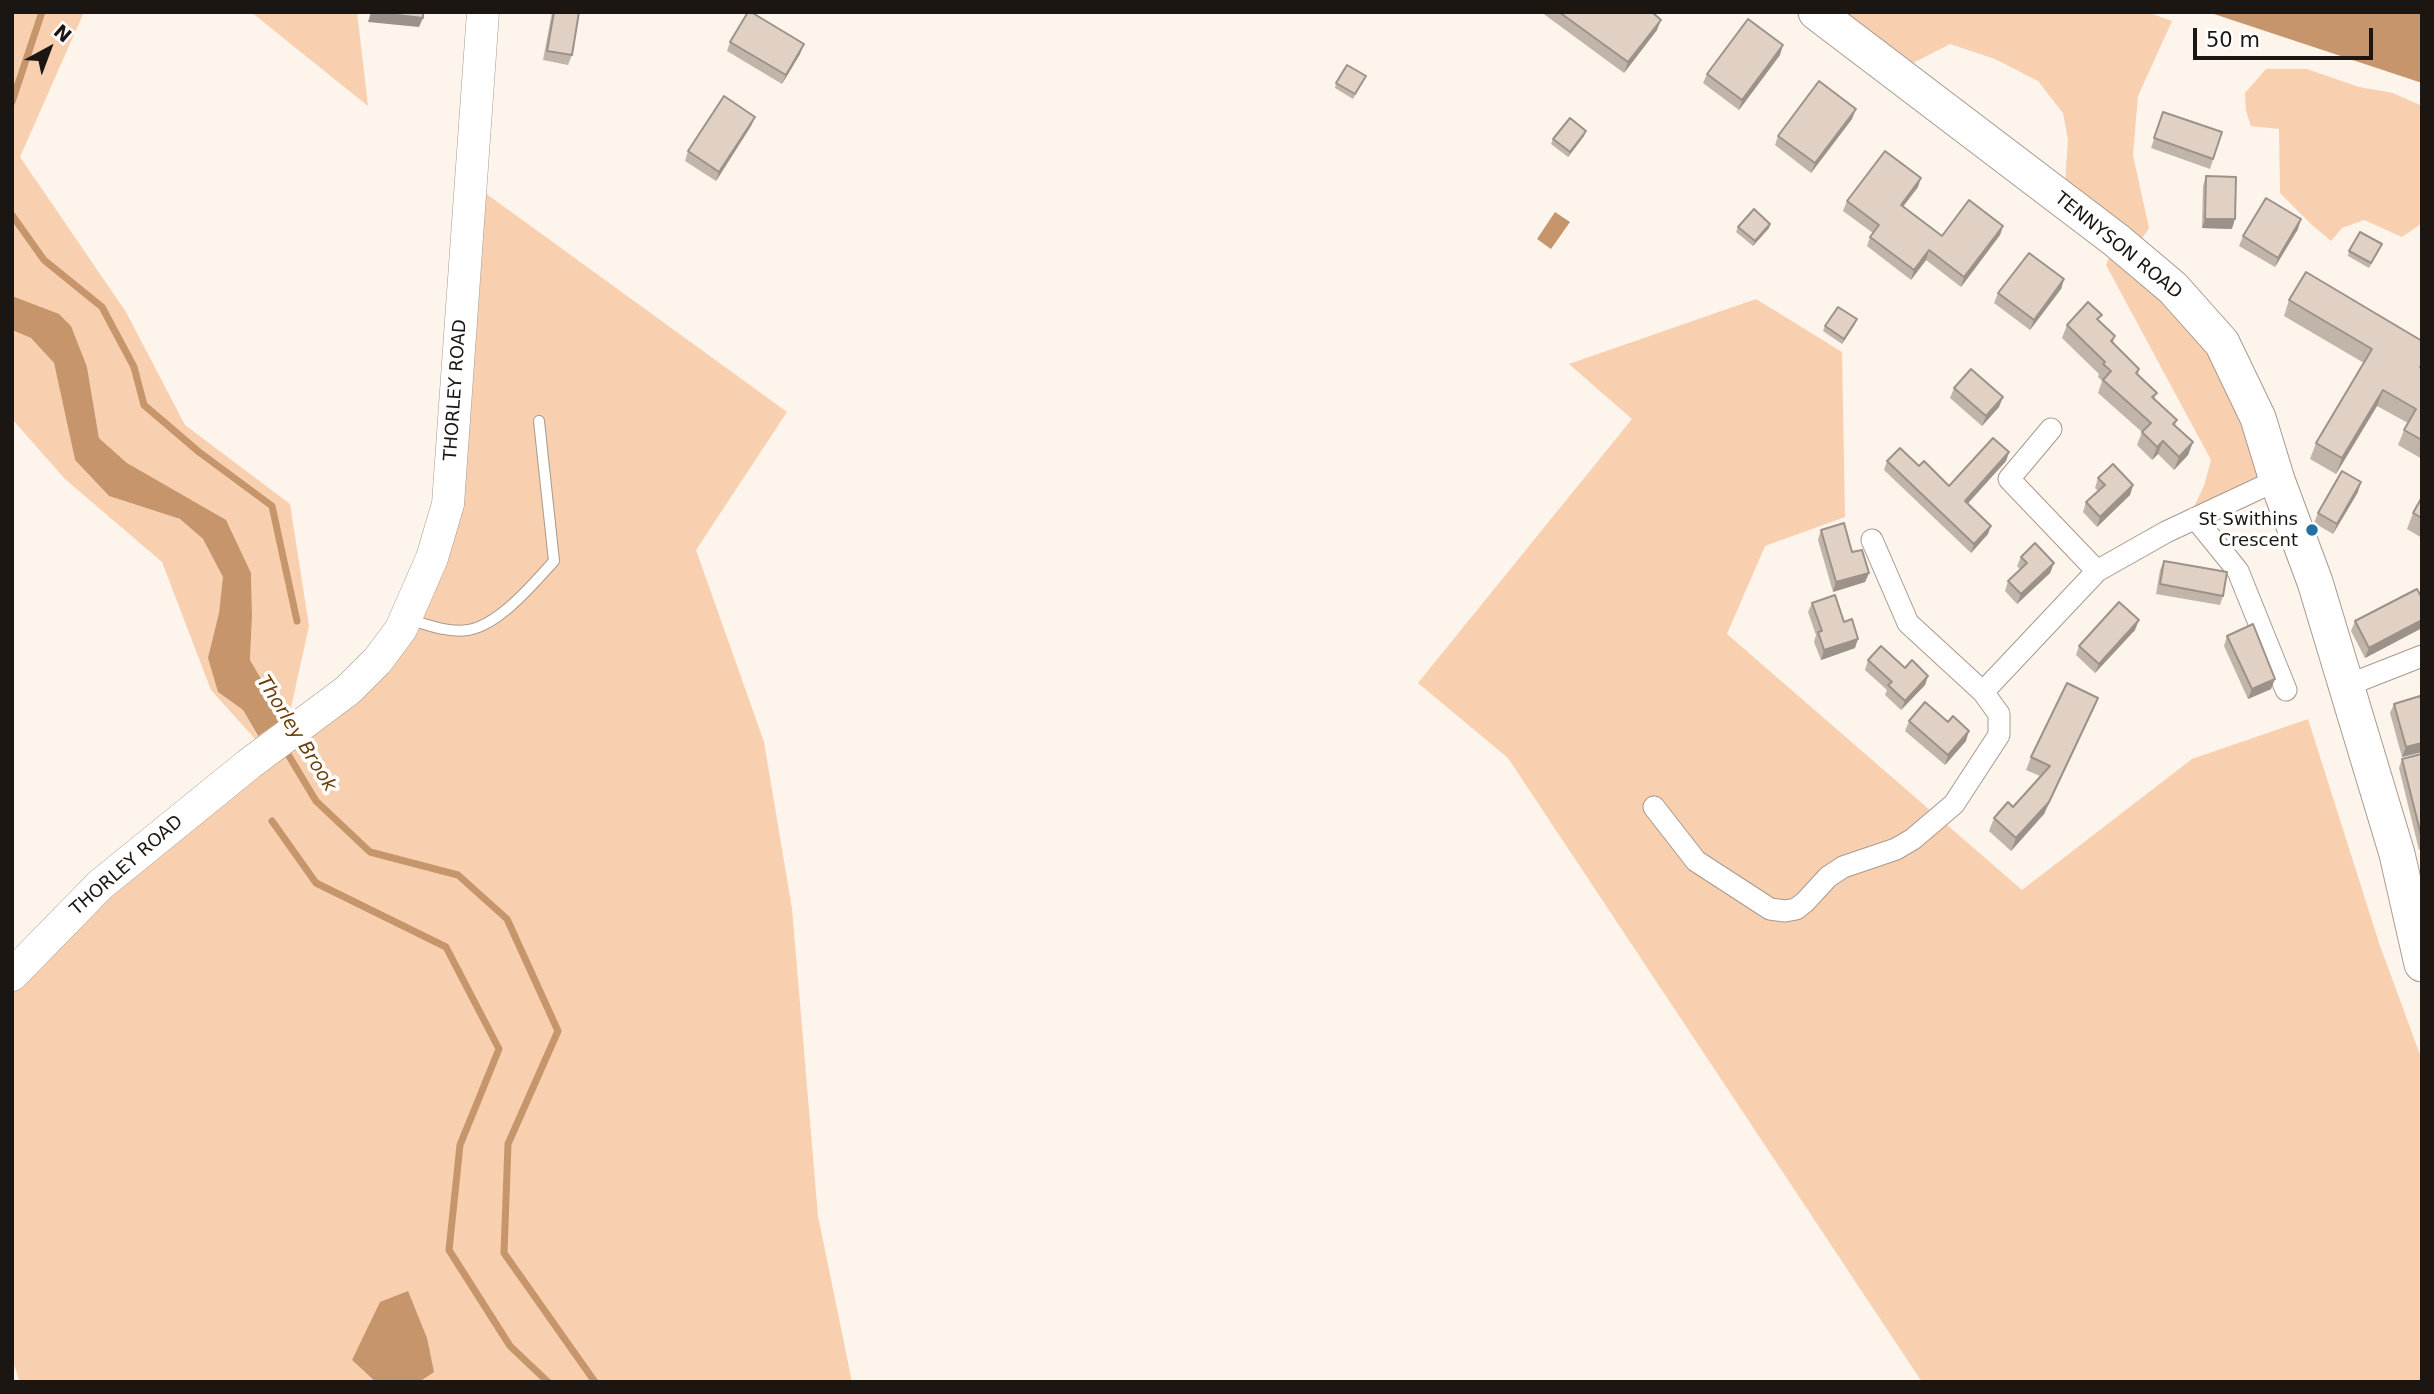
<!DOCTYPE html>
<style>
body{margin:0}
#map{position:relative;width:2434px;height:1394px;overflow:hidden;background:#fdf4ec;font-family:"DejaVu Sans",sans-serif}
canvas{display:block}
.frame{position:absolute;inset:0;border:14px solid #1c1612;pointer-events:none}
.north{position:absolute;left:14px;top:14px;width:70px;height:70px;-webkit-text-stroke:5px #fff;paint-order:stroke;rotate:41deg;font-size:19px;font-weight:700;line-height:28px;text-align:center;color:#1c1612}
.north::after{content:'';display:block;margin:auto;width:24px;height:32px;background:#1c1612;clip-path:polygon(50% 0,100% 100%,50% 72%,0 100%)}
.scale{position:absolute;left:2193px;top:28px;width:180px;height:32px;box-sizing:border-box;border:4px solid #1c1612;border-top:0;padding-left:9px;font-size:21px;line-height:24px;white-space:nowrap;color:#1c1612;-webkit-text-stroke:5px #fff;paint-order:stroke}
</style>
<div id="map">
<canvas width="2434" height="1394"></canvas>
<div class="frame"></div>
<div class="north">N</div>
<div class="scale">50 m</div>
</div>
<script>
const ctx = document.querySelector('canvas').getContext('2d');
ctx.lineJoin = 'round';
function fillPath(path, color) { ctx.fillStyle = color; ctx.fill(path, 'evenodd'); }
function stroke(path, color, width, dash) { ctx.strokeStyle = color; ctx.lineWidth = width; ctx.lineCap = dash ? 'butt' : 'round'; ctx.setLineDash(dash || []); ctx.stroke(path); }
function label(font, color, halo, rows, align = 'center') {
  ctx.font = font + ' "DejaVu Sans",sans-serif'; ctx.lineWidth = 7; ctx.setLineDash([]); ctx.textBaseline = 'middle'; ctx.strokeStyle = halo; ctx.fillStyle = color; for (const [text, x, y, turn = 0] of rows) {
    ctx.save(); ctx.translate(x, y); ctx.rotate((+turn || 0) * Math.PI / 180); ctx.textAlign = isNaN(turn) ? turn : align; if (halo) ctx.strokeText(text, 0, 0); ctx.fillText(text, 0, 0); ctx.restore();
  }
}
const green = new Path2D(`
 M 12,12 L 84,12 L 20,157 L 126,312 L 185,425 L 290,504 L 309,626 L 288,721 L 257,741 L 211,690 L 162,562 L 65,479 L 12,419 L 12,330 L 31,338 L 54,363 L 75,460 L 109,496 L 180,519 L 203,539 L 224,577 L 219,613 L 218,692 L 243,710 L 257,736 L 283,718 L 250,660 L 252,616 L 251,573 L 99,438 L 87,367 L 12,296 Z
 M 251,12 L 357,12 L 368,106 Z
 M 1845,12 L 2147,12 L 2172,21 L 2138,96 L 2133,155 L 2149,228 L 2139,243 L 2065,183 L 2068,140 L 2063,113 L 2038,81 L 1995,59 L 1950,44 L 1913,63 Z
 M 2266,69 L 2307,69 L 2359,87 L 2393,93 L 2422,106 L 2422,223 L 2402,237 L 2364,220 L 2342,228 L 2331,241 L 2312,225 L 2280,193 L 2279,129 L 2251,126 L 2246,111 L 2245,93 Z
 M 481,190 L 787,412 L 696,550 L 764,742 L 792,909 L 818,1216 L 852,1382 L 20,1382 L 12,1359 L 12,990 L 105,897 L 411,637 Z
 M 2116,240 L 2174,288 L 2277,480 L 2186,523 L 2204,486 L 2211,460 L 2106,265 Z
 M 1756,299 L 1842,352 L 1845,517 L 1765,546 L 1727,634 L 2022,890 L 2192,759 L 2308,719 L 2379,943 L 2422,1060 L 2422,1382 L 1922,1382 L 1508,758 L 1418,683 L 1632,419 L 1569,364 Z`);
const water = new Path2D(`
 M 2208,12 L 2422,12 L 2422,83 L 2404,77 Z
 M 1555,212 L 1570,222 L 1551,249 L 1537,239 Z
 M 12,296 L 59,314 L 71,326 L 87,367 L 99,438 L 127,463 L 226,520 L 251,573 L 252,616 L 250,660 L 284,718 L 258,736 L 243,710 L 218,692 L 208,658 L 219,613 L 223,577 L 203,539 L 180,519 L 109,496 L 75,460 L 54,363 L 31,338 L 12,330 Z
 M 408,1291 L 427,1338 L 434,1372 L 419,1382 L 376,1382 L 352,1360 L 380,1302 Z`);
const stream = new Path2D(`
 M 12,102 L 42,12
 M 12,215 L 44,260 L 102,307 L 134,367 L 144,405 L 199,452 L 272,506 L 297,621
 M 283,746 L 316,801 L 370,852 L 458,875 L 507,919 L 558,1031 L 508,1144 L 504,1253 L 595,1382
 M 272,821 L 316,883 L 446,947 L 499,1049 L 460,1145 L 449,1250 L 510,1346 L 548,1382`);
const lane = new Path2D(`
 M 408,619 C 427,625 448,633 468,630 C 499,625 533,584 554,561 L 539,421`);
const street = new Path2D(`
 M 2051,429 L 2009,479 L 2097,571 L 2166,532 L 2277,480
 M 2195,518 L 2238,571 L 2286,690
 M 2348,685 L 2422,656
 M 1983,692 L 2097,571
 M 1654,807 L 1696,861 L 1770,909 L 1785,911 L 1796,909 L 1805,902 L 1828,877 L 1843,867 L 1896,849 L 1913,839 L 1954,804 L 1999,735 L 1999,714 L 1983,692 L 1908,623 L 1872,540`);
const secondary = new Path2D(`
 M 12,975 L 100,885 L 249,764 L 348,690 L 378,660 L 401,629 L 432,558 L 448,504 L 483,12`);
const primary = new Path2D(`
 M 1816,12 L 2116,240 L 2173,288 L 2222,343 L 2258,418 L 2277,480 L 2315,582 L 2397,854 L 2422,964`);
const wall = new Path2D(`
 M 552,12 L 579,12 L 572,55 L 568,65 L 543,60 Z
 M 1541,12 L 1652,12 L 1657,30 L 1624,73 Z
 M 730,42 L 800,54 L 782,84 L 727,51 Z
 M 1780,55 L 1739,110 L 1703,83 L 1707,74 Z
 M 1366,76 L 1353,99 L 1335,88 L 1336,83 Z
 M 2163,112 L 2222,132 L 2210,169 L 2151,148 Z
 M 755,117 L 751,126 L 716,181 L 685,161 L 688,151 Z
 M 1852,119 L 1811,173 L 1775,145 L 1778,136 Z
 M 1586,131 L 1584,136 L 1568,157 L 1551,144 L 1553,139 Z
 M 2206,176 L 2232,229 L 2202,228 L 2203,186 Z
 M 1918,187 L 1903,207 L 1942,236 L 2003,226 L 2000,235 L 1961,287 L 1926,260 L 1911,280 L 1867,246 L 1870,237 L 1873,233 L 1843,211 L 1847,201 Z
 M 1770,224 L 1769,228 L 1753,246 L 1736,232 L 1738,227 Z
 M 2298,229 L 2275,267 L 2239,246 L 2243,236 Z
 M 2380,249 L 2369,268 L 2348,256 L 2349,251 Z
 M 2064,279 L 2061,289 L 2030,330 L 1994,303 L 1998,293 Z
 M 2289,300 L 2422,341 L 2422,459 L 2398,445 L 2404,430 L 2408,423 L 2377,406 L 2336,474 L 2310,459 L 2316,443 L 2364,363 L 2284,316 Z
 M 2099,321 L 2115,336 L 2113,343 L 2139,369 L 2138,375 L 2157,393 L 2154,399 L 2177,420 L 2175,425 L 2193,442 L 2188,455 L 2174,470 L 2158,454 L 2152,460 L 2137,445 L 2142,432 L 2098,393 L 2102,381 L 2098,377 L 2099,374 L 2062,338 L 2067,325 Z
 M 1855,324 L 1842,344 L 1823,331 L 1825,326 Z
 M 1954,388 L 1999,407 L 1982,426 L 1950,398 Z
 M 2009,452 L 2006,461 L 1968,503 L 1988,534 L 1971,553 L 1884,470 L 1887,461 L 1919,466 L 1949,486 Z
 M 2098,478 L 2133,485 L 2130,495 L 2097,527 L 2083,512 L 2086,502 L 2098,491 L 2095,488 Z
 M 2358,492 L 2333,534 L 2314,523 L 2318,513 Z
 M 2422,497 L 2422,538 L 2407,529 L 2413,513 Z
 M 1821,530 L 1852,552 L 1869,573 L 1865,582 L 1833,592 L 1818,540 Z
 M 2021,557 L 2054,563 L 2050,573 L 2017,604 L 2005,591 L 2008,581 L 2020,569 L 2017,566 Z
 M 2164,561 L 2223,596 L 2220,605 L 2156,594 L 2160,570 Z
 M 2422,598 L 2422,628 L 2365,658 L 2351,631 L 2355,621 Z
 M 1812,603 L 1844,622 L 1855,648 L 1821,660 L 1814,642 L 1816,635 L 1808,612 Z
 M 2135,630 L 2095,673 L 2076,655 L 2079,646 Z
 M 2227,636 L 2271,689 L 2248,699 L 2224,646 Z
 M 1868,660 L 1905,668 L 1928,676 L 1925,685 L 1901,710 L 1885,695 L 1887,690 L 1865,670 Z
 M 2394,704 L 2422,752 L 2402,757 L 2390,713 Z
 M 2093,710 L 2044,814 L 2011,851 L 1989,831 L 1994,818 L 2013,807 L 2040,776 L 2026,770 L 2031,757 Z
 M 1909,721 L 1966,741 L 1945,765 L 1905,731 Z
 M 2422,757 L 2422,849 L 2419,850 L 2399,768 L 2402,759 Z`);
const shadedWall = new Path2D(`
 M 371,12 L 423,18 L 419,27 L 368,22 Z
 M 1661,20 L 1657,30 L 1624,73 L 1628,62 Z
 M 804,44 L 800,54 L 782,84 L 786,75 Z
 M 1783,45 L 1780,55 L 1739,110 L 1742,100 Z
 M 1856,109 L 1852,119 L 1811,173 L 1815,163 Z
 M 755,117 L 751,126 L 716,181 L 719,172 Z
 M 1586,131 L 1584,136 L 1568,157 L 1570,152 Z
 M 1921,178 L 1918,187 L 1897,214 L 1901,205 Z
 M 2205,219 L 2235,219 L 2232,229 L 2202,228 Z
 M 2301,219 L 2298,229 L 2275,267 L 2278,258 Z
 M 1770,224 L 1769,228 L 1753,246 L 1755,241 Z
 M 2003,226 L 2000,235 L 1961,287 L 1964,277 Z
 M 1929,250 L 1926,260 L 1911,280 L 1914,270 Z
 M 2064,279 L 2061,289 L 2030,330 L 2034,320 Z
 M 1857,319 L 1855,324 L 1842,344 L 1844,339 Z
 M 2383,390 L 2377,406 L 2336,474 L 2342,458 Z
 M 2003,397 L 1999,407 L 1982,426 L 1986,416 Z
 M 2163,441 L 2158,454 L 2152,460 L 2157,447 Z
 M 2193,442 L 2188,455 L 2174,470 L 2179,457 Z
 M 2009,452 L 2006,461 L 1962,510 L 1965,501 Z
 M 2361,482 L 2358,492 L 2333,534 L 2337,524 Z
 M 2133,485 L 2130,495 L 2097,527 L 2100,517 Z
 M 1991,526 L 1988,534 L 1971,553 L 1974,544 Z
 M 2054,563 L 2050,573 L 2017,604 L 2021,594 Z
 M 1869,573 L 1865,582 L 1833,592 L 1836,582 Z
 M 2139,620 L 2135,630 L 2095,673 L 2099,664 Z
 M 2422,620 L 2422,628 L 2365,658 L 2369,648 Z
 M 1858,639 L 1855,648 L 1821,660 L 1824,650 Z
 M 1928,676 L 1925,685 L 1901,710 L 1905,701 Z
 M 2275,679 L 2271,689 L 2248,699 L 2252,689 Z
 M 2098,698 L 2093,710 L 2044,814 L 2011,851 L 2016,838 Z
 M 1969,731 L 1966,741 L 1945,765 L 1948,755 Z
 M 2422,743 L 2422,752 L 2402,757 L 2406,747 Z`);
const building = new Path2D(`
 M 371,12 L 423,12 L 423,18 Z
 M 554,12 L 579,12 L 572,55 L 547,51 Z
 M 748,12 L 751,12 L 804,44 L 786,75 L 730,42 Z
 M 1559,12 L 1652,12 L 1661,20 L 1628,62 Z
 M 1748,19 L 1783,45 L 1742,100 L 1707,74 Z
 M 1347,65 L 1366,76 L 1355,94 L 1336,83 Z
 M 1819,81 L 1856,109 L 1815,163 L 1778,136 Z
 M 724,96 L 755,117 L 719,172 L 688,151 Z
 M 2163,112 L 2222,132 L 2213,159 L 2154,138 Z
 M 1570,118 L 1586,131 L 1570,152 L 1553,139 Z
 M 1885,151 L 1921,178 L 1901,205 L 1942,236 L 1969,200 L 2003,226 L 1964,277 L 1929,250 L 1914,270 L 1870,237 L 1879,225 L 1847,201 Z
 M 2206,176 L 2236,177 L 2235,219 L 2205,219 Z
 M 2266,198 L 2301,219 L 2278,258 L 2243,236 Z
 M 1754,209 L 1770,224 L 1755,241 L 1738,227 Z
 M 2360,232 L 2382,244 L 2371,263 L 2349,251 Z
 M 2029,253 L 2064,279 L 2034,320 L 1998,293 Z
 M 2306,272 L 2422,341 L 2422,364 L 2420,367 L 2422,369 L 2422,440 L 2404,430 L 2416,409 L 2383,390 L 2342,458 L 2316,443 L 2372,349 L 2289,300 Z
 M 2088,302 L 2102,315 L 2097,319 L 2115,336 L 2111,341 L 2139,369 L 2136,373 L 2157,393 L 2152,397 L 2177,420 L 2173,424 L 2193,442 L 2179,457 L 2163,441 L 2157,447 L 2142,432 L 2151,423 L 2103,380 L 2111,371 L 2103,364 L 2105,362 L 2067,325 Z
 M 1838,307 L 1857,319 L 1844,339 L 1825,326 Z
 M 1971,369 L 2003,397 L 1986,416 L 1954,388 Z
 M 1993,438 L 2009,452 L 1965,501 L 1991,526 L 1974,544 L 1887,461 L 1900,448 L 1919,466 L 1924,461 L 1949,486 Z
 M 2113,464 L 2133,485 L 2100,517 L 2086,502 L 2105,485 L 2098,478 Z
 M 2342,471 L 2361,482 L 2337,524 L 2318,513 Z
 M 2422,497 L 2422,518 L 2413,513 Z
 M 1844,523 L 1852,552 L 1862,550 L 1869,573 L 1836,582 L 1821,530 Z
 M 2035,543 L 2054,563 L 2021,594 L 2008,581 L 2027,563 L 2021,557 Z
 M 2164,561 L 2227,572 L 2223,596 L 2160,584 Z
 M 2417,589 L 2422,598 L 2422,620 L 2369,648 L 2355,621 Z
 M 1835,595 L 1844,622 L 1852,619 L 1858,639 L 1824,650 L 1818,632 L 1822,631 L 1812,603 Z
 M 2119,602 L 2139,620 L 2099,664 L 2079,646 Z
 M 2253,624 L 2275,679 L 2252,689 L 2227,636 Z
 M 1881,646 L 1905,668 L 1912,660 L 1928,676 L 1905,701 L 1888,685 L 1892,682 L 1868,660 Z
 M 2067,683 L 2098,698 L 2049,802 L 2016,838 L 1994,818 L 2008,802 L 2013,807 L 2050,766 L 2031,757 Z
 M 2420,696 L 2422,703 L 2422,743 L 2406,747 L 2394,704 Z
 M 1925,702 L 1948,722 L 1953,716 L 1969,731 L 1948,755 L 1909,721 Z
 M 2421,754 L 2422,757 L 2422,839 L 2402,759 Z`);
const markers = [
 [2312,530,7,"#2370a3"]
];
const streetNames = [
 ["TENNYSON ROAD",2118,246,39],
 ["THORLEY ROAD",456,390,-86],
 ["THORLEY ROAD",127,866,-41]
];
const poiNames = [
 ["St Swithins",2298,520],
 ["Crescent",2298,541]
];
const waterNames = [
 ["Thorley Brook",296,734,58]
];
fillPath(green, '#f8d0af');
fillPath(water, '#c6956b');
stroke(stream, '#c6956b', 7);
stroke(lane, '#a8998e', 12);
stroke(street, '#a8998e', 23);
stroke(secondary, '#a8998e', 33);
stroke(primary, '#a8998e', 37);
stroke(lane, '#fff', 10);
stroke(street, '#fff', 21);
stroke(secondary, '#fff', 32);
stroke(primary, '#fff', 35);
fillPath(wall, '#c1b4a9');
fillPath(shadedWall, '#9d9289');
fillPath(building, '#e0d1c4');
stroke(building, '#9d9289', 2);
for (const [x, y, r, color] of markers) { const dot = new Path2D(); dot.arc(x, y, r, 0, 2 * Math.PI); ctx.fillStyle = color; ctx.fill(dot); stroke(dot, '#fff', 2.5); }
label('18px', '#1c1612', '#fff', streetNames);
label('18px', '#1c1612', '#fff', poiNames, 'right');
label('italic 19px', '#6c3d08', '#fff', waterNames);
</script>
